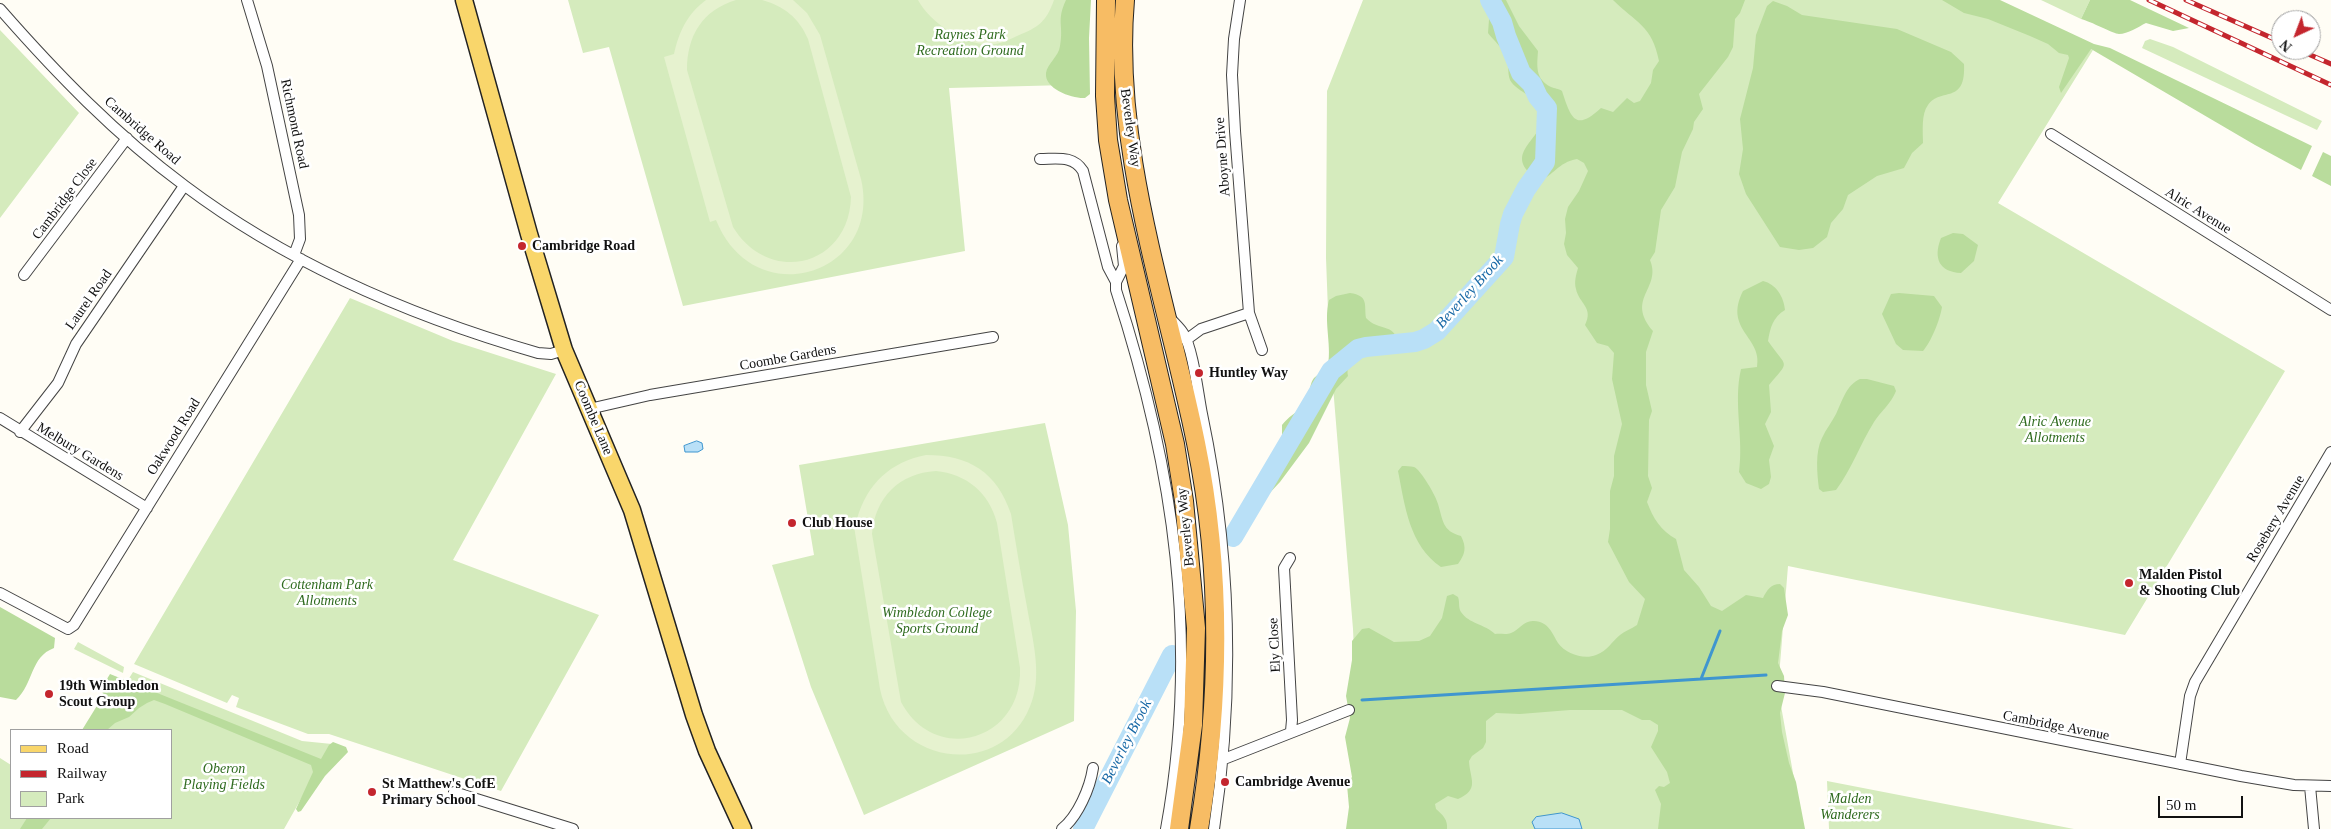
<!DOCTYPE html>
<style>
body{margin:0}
#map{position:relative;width:2331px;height:829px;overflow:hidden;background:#fffdf5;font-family:"Times New Roman",serif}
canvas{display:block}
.legend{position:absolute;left:10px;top:729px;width:162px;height:90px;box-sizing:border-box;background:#fff;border:1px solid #a0a0a0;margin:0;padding:6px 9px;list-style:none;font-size:15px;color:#111}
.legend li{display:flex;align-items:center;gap:10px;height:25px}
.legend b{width:25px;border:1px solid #a0a0a0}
.north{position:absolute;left:2271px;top:10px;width:50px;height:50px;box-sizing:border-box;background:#fff;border:1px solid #a0a0a0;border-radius:50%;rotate:223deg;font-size:14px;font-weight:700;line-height:20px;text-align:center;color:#111}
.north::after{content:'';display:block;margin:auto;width:18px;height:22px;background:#c4262e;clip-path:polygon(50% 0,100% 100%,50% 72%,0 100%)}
.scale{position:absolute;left:2158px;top:796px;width:85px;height:22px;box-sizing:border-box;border:2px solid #111;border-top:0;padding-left:6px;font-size:15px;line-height:18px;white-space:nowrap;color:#111;-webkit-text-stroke:4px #fff;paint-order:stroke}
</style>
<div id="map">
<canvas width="2331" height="829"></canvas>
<ul class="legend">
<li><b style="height:6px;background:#f9d66b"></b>Road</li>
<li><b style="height:6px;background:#c4262e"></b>Railway</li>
<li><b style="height:14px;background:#d5ebbd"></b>Park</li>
</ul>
<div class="north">N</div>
<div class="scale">50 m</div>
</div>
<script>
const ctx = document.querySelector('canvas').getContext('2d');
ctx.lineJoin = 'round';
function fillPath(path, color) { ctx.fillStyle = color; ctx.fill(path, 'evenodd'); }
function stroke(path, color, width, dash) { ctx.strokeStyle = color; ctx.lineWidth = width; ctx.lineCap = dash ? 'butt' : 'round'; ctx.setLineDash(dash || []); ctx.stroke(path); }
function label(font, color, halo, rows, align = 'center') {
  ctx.font = font + ' "Times New Roman",serif'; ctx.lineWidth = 5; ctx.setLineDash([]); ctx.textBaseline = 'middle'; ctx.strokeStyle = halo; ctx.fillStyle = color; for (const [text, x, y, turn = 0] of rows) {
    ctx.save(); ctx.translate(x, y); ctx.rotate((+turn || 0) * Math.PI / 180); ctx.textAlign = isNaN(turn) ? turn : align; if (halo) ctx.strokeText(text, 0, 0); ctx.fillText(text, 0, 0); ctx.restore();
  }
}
const green = new Path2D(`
 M 568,0 L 1071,0 L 1067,85 L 949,88 L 965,251 L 683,306 L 609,47 L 583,53 Z
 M 1363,0 L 1987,0 L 2093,50 L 1998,203 L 2285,371 L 2125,635 L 1788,566 L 1778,689 L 1803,829 L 1349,829 L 1355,781 L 1356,698 L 1353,629 L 1329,338 L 1326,258 L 1327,91 Z
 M 2041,0 L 2090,0 L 2081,19 Z
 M 0,30 L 79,113 L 0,218 Z
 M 2150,39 L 2173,47 L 2322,121 L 2317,130 L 2142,48 L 2145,41 Z
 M 350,298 L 453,341 L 556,374 L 453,560 L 599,615 L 501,791 L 329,734 L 308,734 L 236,707 L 239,698 L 232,695 L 227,703 L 134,664 Z
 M 1045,423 L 1068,525 L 1076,611 L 1074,721 L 864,815 L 811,687 L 772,565 L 814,555 L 799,465 Z
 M 78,642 L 124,667 L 123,673 L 74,649 Z
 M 133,672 L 302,741 L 332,744 L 284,829 L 33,829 L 40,818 L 171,818 L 171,730 L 96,730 Z
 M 0,758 L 11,765 L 11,818 L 33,818 L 26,829 L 0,829 Z
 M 1827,781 L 2074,829 L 1829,829 Z`);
const forest = new Path2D(`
 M 1066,0 L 1091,0 L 1089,38 L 1090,94 L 1085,98 C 1073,99 1044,89 1046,73 C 1047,64 1059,56 1060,46 C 1064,25 1056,21 1066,0 Z
 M 1485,0 L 1506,0 L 1519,26 L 1538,51 C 1537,66 1535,79 1551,87 C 1555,89 1558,88 1562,91 C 1571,118 1575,132 1601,108 L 1613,112 L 1627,98 L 1634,103 L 1640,101 L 1651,83 L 1653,70 L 1659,61 C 1652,25 1636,23 1613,0 L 1745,0 L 1740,13 L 1735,19 L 1733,47 L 1728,57 L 1699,94 L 1703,109 L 1694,122 L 1693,129 L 1682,152 L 1675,187 L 1661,210 L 1655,252 L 1650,260 C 1662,289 1625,298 1653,331 L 1646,352 L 1646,385 L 1652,411 L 1649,420 L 1648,476 L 1652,488 L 1647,502 C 1653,518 1661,531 1676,539 L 1684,570 L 1699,587 L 1711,606 L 1722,611 L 1746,595 L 1763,598 C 1767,590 1771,584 1780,584 L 1784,588 L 1788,615 L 1782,631 L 1778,663 L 1784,676 L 1785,693 L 1780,713 L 1782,732 L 1789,763 L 1796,782 L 1805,829 L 1658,829 L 1661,804 L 1655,790 L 1659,786 L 1664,787 L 1670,783 L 1667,772 L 1651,747 L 1658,731 L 1658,725 L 1650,720 L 1642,720 L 1622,710 L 1570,710 L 1520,714 L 1496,713 L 1486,721 L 1486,742 L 1483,748 L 1472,756 L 1469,761 C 1470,780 1480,789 1458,799 L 1448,796 L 1435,804 L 1436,809 C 1443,815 1448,820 1447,829 L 1346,829 L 1349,807 L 1347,785 L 1352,777 L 1345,737 L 1350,718 L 1346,696 L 1352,660 L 1352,641 L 1362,629 L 1369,628 L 1394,642 L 1419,641 L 1430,636 L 1442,618 L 1447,596 L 1453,594 L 1458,597 C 1460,602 1458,607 1461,612 C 1469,624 1485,624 1495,634 C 1500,633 1506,635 1511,633 C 1519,630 1524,620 1534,621 C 1549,622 1552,633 1558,643 C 1566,654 1584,660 1596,655 C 1609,650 1611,642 1620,635 C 1625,631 1631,629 1637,625 L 1645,599 L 1629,582 L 1608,542 L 1610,529 L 1610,491 L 1614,476 L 1614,456 L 1622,424 L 1612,379 L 1614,353 L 1608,346 L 1597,343 L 1585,325 C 1594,307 1579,304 1576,289 C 1574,282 1576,275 1578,268 L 1567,255 L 1564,244 L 1566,233 L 1565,219 L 1568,207 L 1579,191 L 1588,171 L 1584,163 L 1577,159 C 1558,162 1553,177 1539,180 C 1498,154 1545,139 1543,115 C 1541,98 1521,94 1512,83 C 1506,76 1510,65 1507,57 C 1504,49 1493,40 1488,33 L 1490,6 Z
 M 1942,0 L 2000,0 L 2094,44 L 2110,48 L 2312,146 L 2301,170 L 2255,145 L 2091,49 L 2061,93 L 2059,87 L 2069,58 L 2068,55 L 2059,53 L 2048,44 L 2030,36 L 1988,19 L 1964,13 Z
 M 2090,0 L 2130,0 L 2189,28 L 2173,31 L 2146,23 C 2138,27 2128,34 2119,34 C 2114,34 2090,21 2081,19 Z
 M 1773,1 L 1787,6 L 1802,15 L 1897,29 L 1951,52 L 1964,64 C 1966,105 1941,87 1928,105 C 1921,114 1923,132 1923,143 L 1912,153 L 1904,168 L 1877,176 L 1848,195 L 1843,209 L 1831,223 L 1827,237 L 1813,248 L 1799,250 L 1780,247 L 1746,194 L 1739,174 L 1743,149 L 1740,119 L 1753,68 L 1756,35 L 1767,6 Z
 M 2323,152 L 2331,156 L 2331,186 L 2312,176 Z
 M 1953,233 L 1963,234 L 1978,245 L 1974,261 L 1961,273 C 1939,272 1933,258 1941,238 Z
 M 1763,281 C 1776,284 1784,297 1785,310 C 1773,317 1770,328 1768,341 C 1787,369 1791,359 1769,385 L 1771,412 L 1765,424 L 1774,446 L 1769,460 L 1771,477 L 1769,484 L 1761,489 L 1746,483 L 1739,472 C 1744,438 1733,403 1741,369 L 1757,367 C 1763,337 1723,330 1743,291 Z
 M 1350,293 C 1369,296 1364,304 1366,318 C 1379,332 1394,322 1398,343 C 1386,359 1344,346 1348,376 L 1336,389 L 1309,443 L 1280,482 L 1265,498 L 1235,539 L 1234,530 L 1282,445 L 1282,425 C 1288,417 1296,413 1302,407 C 1312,395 1308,386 1314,378 C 1317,375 1323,372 1327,370 C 1333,347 1323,323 1329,300 L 1336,296 Z
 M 1899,293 L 1934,296 L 1942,307 C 1940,320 1931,342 1923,351 L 1903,350 L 1896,344 L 1882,314 L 1891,294 Z
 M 1860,379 L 1867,379 L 1894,386 L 1896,391 C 1891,404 1881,411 1874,422 C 1860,444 1852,469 1836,490 L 1823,492 L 1819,489 C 1817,473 1815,452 1822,438 C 1826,429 1832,422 1836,414 C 1842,402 1846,385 1860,379 Z
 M 1402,466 C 1406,466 1410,466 1414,467 C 1421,470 1436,496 1438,504 C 1443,520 1442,531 1461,536 C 1467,548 1465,554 1458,564 L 1441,567 C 1409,545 1405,506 1398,471 Z
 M 0,607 L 55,638 L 54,648 C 30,657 34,683 16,700 L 0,697 Z
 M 110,674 L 321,759 L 329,745 L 333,742 L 346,747 L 348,752 L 325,776 L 301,811 L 298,812 L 296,809 L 313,772 L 311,765 L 165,704 L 154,700 L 147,703 L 139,708 L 129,717 L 115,723 L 107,730 L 82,730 L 103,696 L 102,687 Z
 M 27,818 L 51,818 L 42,829 L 20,829 Z`);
const pitch = new Path2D(`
 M 706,0 L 736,0 C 703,10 687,35 687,70 L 733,227 C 769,286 849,267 851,197 L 808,39 C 799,18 784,6 762,0 L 793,0 L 807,13 L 820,35 L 861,179 C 883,275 754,315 716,220 L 710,222 L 664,57 L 674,54 C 679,32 687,14 706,0 Z
 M 918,0 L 1054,0 C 1046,22 1039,27 1017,36 C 1010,39 1003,43 995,44 C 968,48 930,23 918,0 Z
 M 926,455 C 969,455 997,472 1011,514 C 1016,545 1021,576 1027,607 C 1032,637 1042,672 1032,701 C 1006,780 896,768 880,689 L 853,520 L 857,519 C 867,484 890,462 926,455 ZM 936,471 C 966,474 989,492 997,523 L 1020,668 C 1023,741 935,766 901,702 L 872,534 C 875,498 899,473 936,471 Z`);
const water = new Path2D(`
 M 697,441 L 702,443 L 703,449 L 698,452 L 685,452 L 684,446 Z
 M 1562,813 L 1579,819 L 1582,829 L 1535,829 L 1532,822 L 1536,817 Z`);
const stream = new Path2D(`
 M 1701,679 L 1720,631
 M 1362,700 L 1766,675`);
const river = new Path2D(`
 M 1233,537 L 1331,371 L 1358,349 L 1366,347 L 1415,342 L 1424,339 L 1437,331 L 1504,257 L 1510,224 L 1513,214 L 1526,189 L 1545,162 L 1547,108 L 1538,97 L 1532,84 L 1521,73 L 1506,36 L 1502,22 L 1490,0
 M 1083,829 L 1172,655`);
const minor = new Path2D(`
 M 247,0 L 267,66 L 299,215 L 300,239 L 294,255
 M 1240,0 L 1234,39 L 1232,75 L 1235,131 L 1249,313 L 1262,350
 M 0,9 C 56,73 116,135 185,186 C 290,265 413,317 538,353 L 551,354 L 564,350
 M 2051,134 L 2331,310
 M 1040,159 C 1057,159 1073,155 1083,171 L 1108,267 L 1116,282
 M 1122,246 L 1124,266 L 1116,282 L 1116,290 C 1174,468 1200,643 1166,829
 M 24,275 L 127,138
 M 1170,318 C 1174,323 1179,327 1183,333 C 1193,348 1198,394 1202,414 C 1231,552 1235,690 1214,829
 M 1186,340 L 1201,329 L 1249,313
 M 589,409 L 650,395 L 993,337
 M 0,418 L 147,508
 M 20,432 L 58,383 L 76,344 L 184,186
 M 1290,558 L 1284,568 L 1292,720 L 1291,731
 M 0,593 L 68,629 L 74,625 L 301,259
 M 1777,686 L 1823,692 L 2241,776 L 2294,785 L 2331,786
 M 1224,759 L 1349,710
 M 2180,764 L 2190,696 L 2195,682 L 2331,452
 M 2310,786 L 2314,829
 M 454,792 L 573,829
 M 1062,829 C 1078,816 1090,788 1093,768`);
const primary = new Path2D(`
 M 464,0 L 529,234 L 564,350 L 632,510 L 694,715 L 707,751 L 743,829`);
const trunk = new Path2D(`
 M 1106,0 L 1105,96 L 1108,140 L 1118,200 L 1175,444 L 1184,501 L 1196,628 L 1193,725 L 1179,829
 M 1125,0 C 1112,149 1167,299 1196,443 C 1222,570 1220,702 1199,829`);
const rail = new Path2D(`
 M 2149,0 L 2331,85
 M 2186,0 L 2281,42
 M 2299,50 L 2331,64`);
const markers = [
 [522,246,5,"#c4262e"],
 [1199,373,5,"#c4262e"],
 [792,523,5,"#c4262e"],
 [2129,583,5,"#c4262e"],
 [49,694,5,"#c4262e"],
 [1225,782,5,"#c4262e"],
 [372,792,5,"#c4262e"]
];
const parkNames = [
 ["Raynes Park",970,35],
 ["Recreation Ground",970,51],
 ["Alric Avenue",2055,422],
 ["Allotments",2055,438],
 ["Cottenham Park",327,585],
 ["Allotments",327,601],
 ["Wimbledon College",937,613],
 ["Sports Ground",937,629],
 ["Oberon",224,769],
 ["Playing Fields",224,785],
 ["Malden",1850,799],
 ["Wanderers",1850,815]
];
const streetNames = [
 ["Richmond Road",294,124,78],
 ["Beverley Way",1130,128,82],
 ["Cambridge Road",142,131,41],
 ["Aboyne Drive",1223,157,-94],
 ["Cambridge Close",65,199,-53],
 ["Alric Avenue",2198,211,32],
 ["Laurel Road",89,300,-55],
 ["Coombe Gardens",788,358,-10],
 ["Coombe Lane",593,418,67],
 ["Oakwood Road",174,437,-58],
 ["Melbury Gardens",80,452,31],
 ["Rosebery Avenue",2276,519,-59],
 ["Beverley Way",1186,527,-96],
 ["Ely Close",1275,645,-93],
 ["Cambridge Avenue",2056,726,11]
];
const poiNames = [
 ["Cambridge Road",532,246],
 ["Huntley Way",1209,373],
 ["Club House",802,523],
 ["Malden Pistol",2139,575],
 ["& Shooting Club",2139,591],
 ["19th Wimbledon",59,686],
 ["Scout Group",59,702],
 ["Cambridge Avenue",1235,782],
 ["St Matthew's CofE",382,784],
 ["Primary School",382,800]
];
const waterNames = [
 ["Beverley Brook",1470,292,-48],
 ["Beverley Brook",1127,742,-63]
];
fillPath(green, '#d5ebbd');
fillPath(forest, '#b9dc9c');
fillPath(pitch, '#e6f2cf');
fillPath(water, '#b9e0f7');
stroke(water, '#3f96cf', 1);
stroke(stream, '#3f96cf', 3);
stroke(river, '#b9e0f7', 20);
stroke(minor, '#444', 12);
stroke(primary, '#222', 19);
stroke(trunk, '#222', 20);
stroke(minor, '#fff', 10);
stroke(primary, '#f9d66b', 16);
stroke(trunk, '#f7bc64', 18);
stroke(rail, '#c4262e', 5);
stroke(rail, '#fff', 3, [9]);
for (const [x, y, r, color] of markers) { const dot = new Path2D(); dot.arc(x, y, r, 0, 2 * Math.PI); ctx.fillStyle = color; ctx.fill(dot); stroke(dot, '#fff', 2); }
label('italic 14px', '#2f6b1f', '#fff', parkNames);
label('14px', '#111', '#fff', streetNames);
label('bold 14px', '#111', '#fff', poiNames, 'left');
label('italic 15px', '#1768a6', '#fff', waterNames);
</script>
